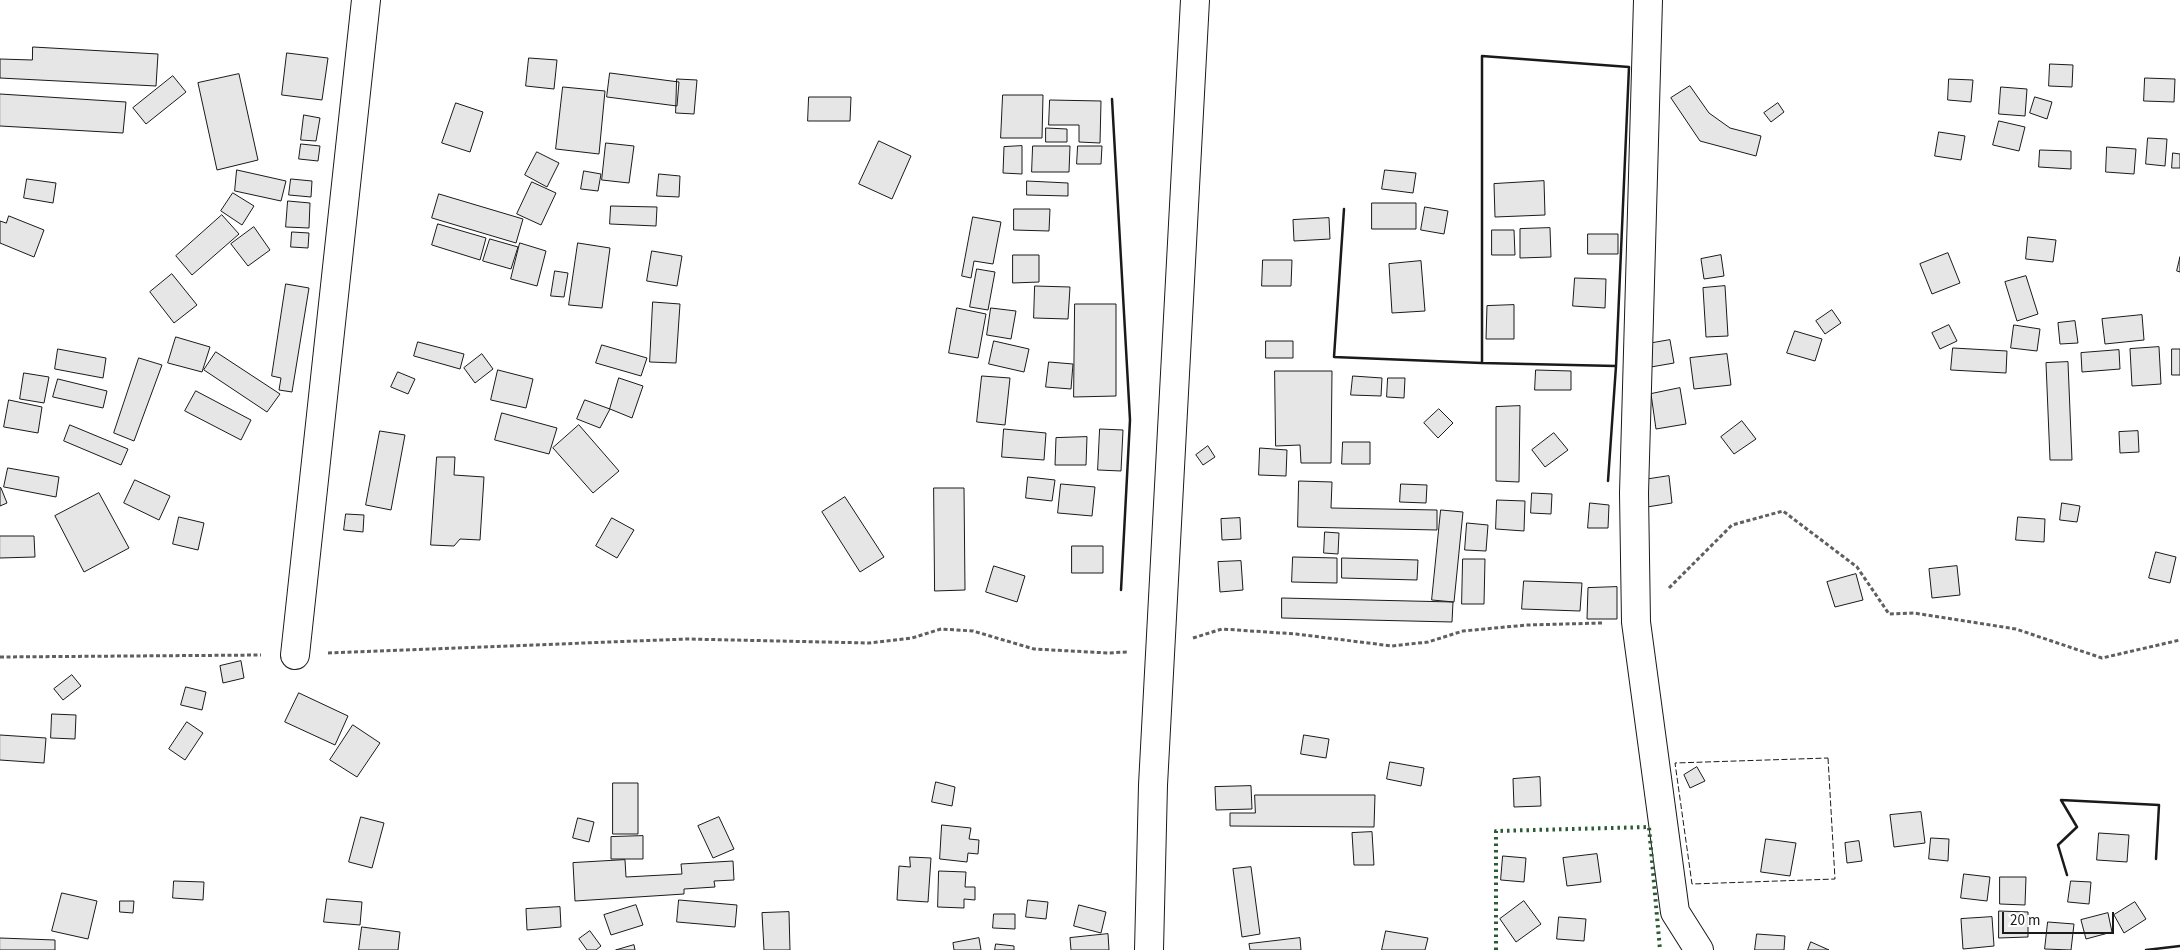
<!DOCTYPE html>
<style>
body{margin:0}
#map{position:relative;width:2180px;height:950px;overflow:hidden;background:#fff;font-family:"Source Sans 3",sans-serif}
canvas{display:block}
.scale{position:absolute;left:2002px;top:912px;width:112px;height:22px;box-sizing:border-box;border:2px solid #1a1a1a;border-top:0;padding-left:6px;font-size:15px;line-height:18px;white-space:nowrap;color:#1a1a1a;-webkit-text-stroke:4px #fff;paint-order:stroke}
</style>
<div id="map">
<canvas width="2180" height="950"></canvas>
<div class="scale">20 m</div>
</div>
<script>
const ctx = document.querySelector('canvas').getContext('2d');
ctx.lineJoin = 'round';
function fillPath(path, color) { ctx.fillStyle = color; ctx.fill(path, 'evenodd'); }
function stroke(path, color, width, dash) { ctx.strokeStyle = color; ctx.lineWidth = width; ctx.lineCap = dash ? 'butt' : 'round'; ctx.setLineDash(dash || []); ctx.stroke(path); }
const building = new Path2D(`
 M 33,47 L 158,54 L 156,86 L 0,78 L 0,59 L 32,60 Z
 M 287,53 L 328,58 L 322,100 L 282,95 Z
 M 529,58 L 557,60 L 554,89 L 526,86 Z
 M 2050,64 L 2073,65 L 2072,87 L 2049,86 Z
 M 610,73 L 679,82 L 677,106 L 607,97 Z
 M 239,74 L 258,160 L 217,170 L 198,83 Z
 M 173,76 L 186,92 L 146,124 L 133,108 Z
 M 2145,78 L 2175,79 L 2174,102 L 2144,101 Z
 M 677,79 L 697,80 L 694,114 L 676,113 Z
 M 1949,79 L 1973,80 L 1971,102 L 1948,100 Z
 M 1690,86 L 1709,113 L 1730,128 L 1761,136 L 1756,156 L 1700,141 L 1671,98 Z
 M 563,87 L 605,91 L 599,154 L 556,149 Z
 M 2001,87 L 2027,89 L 2025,116 L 1999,114 Z
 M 0,94 L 126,102 L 123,133 L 0,126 Z
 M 1003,95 L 1043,95 L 1042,138 L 1001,138 Z
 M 809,97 L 851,97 L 850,121 L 808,121 Z
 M 2035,97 L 2052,102 L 2047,119 L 2030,113 Z
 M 1050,100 L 1101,101 L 1100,143 L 1079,142 L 1079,125 L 1049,125 Z
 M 456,103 L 483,112 L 470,152 L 442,143 Z
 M 1778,103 L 1784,112 L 1771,122 L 1764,113 Z
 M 304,115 L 320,118 L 316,141 L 301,140 Z
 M 1999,121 L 2025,127 L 2019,151 L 1993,145 Z
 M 1046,128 L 1067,129 L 1067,142 L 1046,142 Z
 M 1939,132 L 1965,136 L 1961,160 L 1935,156 Z
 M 2148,138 L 2167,139 L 2165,166 L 2146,164 Z
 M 879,141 L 911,156 L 892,199 L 859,184 Z
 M 606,143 L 634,146 L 629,183 L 602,180 Z
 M 301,144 L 320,146 L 318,161 L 299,159 Z
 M 1022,146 L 1022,174 L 1003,173 L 1004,147 Z
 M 1033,146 L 1070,146 L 1069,172 L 1032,172 Z
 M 1078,146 L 1102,146 L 1101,164 L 1077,164 Z
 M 2107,147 L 2136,149 L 2134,174 L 2106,172 Z
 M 2040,150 L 2071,151 L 2071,169 L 2039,167 Z
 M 537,152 L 559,163 L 547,187 L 525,175 Z
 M 2173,153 L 2180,154 L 2180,168 L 2172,168 Z
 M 237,170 L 286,181 L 281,201 L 235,191 Z
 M 1385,170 L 1416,173 L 1413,193 L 1382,189 Z
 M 584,171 L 601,174 L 598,191 L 581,189 Z
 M 659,174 L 680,176 L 679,197 L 657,196 Z
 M 27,179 L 56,183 L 53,203 L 24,198 Z
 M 291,179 L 312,181 L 311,197 L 289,195 Z
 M 1027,181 L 1068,183 L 1068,196 L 1027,195 Z
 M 1544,181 L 1545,215 L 1495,217 L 1494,184 Z
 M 532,182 L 556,193 L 541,225 L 517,214 Z
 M 233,193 L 254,206 L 242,225 L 221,211 Z
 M 439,194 L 523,219 L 516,243 L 432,218 Z
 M 288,201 L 310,203 L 309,228 L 286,227 Z
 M 1372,203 L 1416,203 L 1416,229 L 1372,229 Z
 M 611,206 L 657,207 L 656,226 L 610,224 Z
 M 1425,207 L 1448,211 L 1444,234 L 1421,230 Z
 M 1014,209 L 1050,209 L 1049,231 L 1014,230 Z
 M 222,215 L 239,234 L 192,275 L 176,256 Z
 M 9,216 L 44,230 L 34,257 L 0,243 L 0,221 L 6,223 Z
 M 973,217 L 1001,222 L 993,264 L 974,261 L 971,278 L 962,276 Z
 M 1329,218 L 1330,239 L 1294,241 L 1293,220 Z
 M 438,224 L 486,238 L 480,260 L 432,245 Z
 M 254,227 L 270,250 L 248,266 L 231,244 Z
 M 1550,228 L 1551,257 L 1520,258 L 1520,229 Z
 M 1492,230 L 1514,230 L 1515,255 L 1492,255 Z
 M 292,232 L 309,233 L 308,248 L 291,247 Z
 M 1588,234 L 1618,234 L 1618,254 L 1588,254 Z
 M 2028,237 L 2056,240 L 2053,262 L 2026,259 Z
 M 490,239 L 518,247 L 511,269 L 483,261 Z
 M 520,243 L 546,251 L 537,286 L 511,279 Z
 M 578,243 L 610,248 L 602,308 L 569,305 Z
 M 652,251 L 682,256 L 677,286 L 647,281 Z
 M 1948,253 L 1960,283 L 1932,294 L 1920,264 Z
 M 1013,255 L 1039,255 L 1039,282 L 1013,283 Z
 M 1721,255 L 1724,276 L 1704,279 L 1701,259 Z
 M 2180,257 L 2180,272 L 2177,271 Z
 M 1263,260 L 1292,260 L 1291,286 L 1262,286 Z
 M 1421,261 L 1425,311 L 1392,313 L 1389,264 Z
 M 977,269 L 995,272 L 988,310 L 970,307 Z
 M 555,271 L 568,273 L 564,297 L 551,296 Z
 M 172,274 L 197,305 L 174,323 L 150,292 Z
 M 2026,276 L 2038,314 L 2017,321 L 2005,282 Z
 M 1575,278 L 1606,279 L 1605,308 L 1573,306 Z
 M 286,284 L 309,288 L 292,392 L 279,390 L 281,378 L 272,376 Z
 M 1035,286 L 1070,287 L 1068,319 L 1034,318 Z
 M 1725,286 L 1728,336 L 1706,337 L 1703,288 Z
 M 653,302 L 680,304 L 676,363 L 650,362 Z
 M 1075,304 L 1116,304 L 1116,396 L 1074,397 Z
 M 1514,305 L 1514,339 L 1486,339 L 1487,306 Z
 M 957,308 L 986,314 L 978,358 L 949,353 Z
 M 991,308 L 1016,311 L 1011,339 L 987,335 Z
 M 1832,310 L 1841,323 L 1825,334 L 1816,321 Z
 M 2142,315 L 2144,340 L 2105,344 L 2102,319 Z
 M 2075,321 L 2078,343 L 2060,344 L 2058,323 Z
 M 1949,325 L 1957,341 L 1940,349 L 1932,333 Z
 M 2014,325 L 2040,329 L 2037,351 L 2011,348 Z
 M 1795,331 L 1822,339 L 1815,361 L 1787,353 Z
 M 176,337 L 210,347 L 202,372 L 168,363 Z
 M 1670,340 L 1674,363 L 1651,367 L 1647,344 Z
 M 994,341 L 1029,349 L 1024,372 L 989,364 Z
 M 1266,341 L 1293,341 L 1293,358 L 1266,358 Z
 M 418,342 L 464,354 L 460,369 L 414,356 Z
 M 602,345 L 647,358 L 641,376 L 596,363 Z
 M 2159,347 L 2161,384 L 2132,386 L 2130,349 Z
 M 1953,348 L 2007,351 L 2006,373 L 1951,370 Z
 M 58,349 L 106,358 L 103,378 L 55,369 Z
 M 2172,349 L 2180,349 L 2180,375 L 2172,375 Z
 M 2119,350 L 2120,369 L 2082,372 L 2081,353 Z
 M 216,352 L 280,394 L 267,412 L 204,370 Z
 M 482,354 L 493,369 L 475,383 L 464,368 Z
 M 1727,354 L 1731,385 L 1694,389 L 1690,358 Z
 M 139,358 L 162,365 L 134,441 L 114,433 Z
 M 1049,362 L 1073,364 L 1071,389 L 1046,387 Z
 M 2068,362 L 2072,460 L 2050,460 L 2046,363 Z
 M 498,370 L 533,379 L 526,408 L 491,400 Z
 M 1536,370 L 1571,371 L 1571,390 L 1535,390 Z
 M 1275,371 L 1332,371 L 1331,463 L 1301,463 L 1300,445 L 1276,446 Z
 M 398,372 L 415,379 L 408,394 L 391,387 Z
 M 24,373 L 49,377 L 44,403 L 20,399 Z
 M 982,376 L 1010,378 L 1005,425 L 977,422 Z
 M 1353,376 L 1382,378 L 1381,396 L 1351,395 Z
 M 619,378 L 643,386 L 632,418 L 610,409 Z
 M 1388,378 L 1405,378 L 1404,398 L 1387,397 Z
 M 58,379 L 107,391 L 103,408 L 53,397 Z
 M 1680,388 L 1686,424 L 1656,429 L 1651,394 Z
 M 196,391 L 251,420 L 241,440 L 185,411 Z
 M 9,400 L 42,407 L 38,433 L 4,427 Z
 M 585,400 L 610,409 L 600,428 L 577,419 Z
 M 1520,406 L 1519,482 L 1496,481 L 1496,407 Z
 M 1439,409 L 1453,423 L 1438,438 L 1424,423 Z
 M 502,413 L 557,428 L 549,454 L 495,440 Z
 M 1742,421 L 1756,439 L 1734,454 L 1721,437 Z
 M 70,425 L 128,449 L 121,465 L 64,441 Z
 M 579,425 L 619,471 L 593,493 L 553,448 Z
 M 1004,429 L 1046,433 L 1044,460 L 1002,457 Z
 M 1100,429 L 1123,430 L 1121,471 L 1098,470 Z
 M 380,431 L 405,435 L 391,510 L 366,505 Z
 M 2138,431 L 2139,452 L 2120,453 L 2119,432 Z
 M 1554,433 L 1568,450 L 1545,467 L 1532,450 Z
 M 1087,437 L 1086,465 L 1055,465 L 1056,438 Z
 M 1343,442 L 1370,442 L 1370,464 L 1342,464 Z
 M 1208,446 L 1215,457 L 1203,465 L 1196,455 Z
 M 1260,448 L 1287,450 L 1286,476 L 1259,475 Z
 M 437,457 L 455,457 L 454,475 L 484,477 L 480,540 L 460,539 L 454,546 L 431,545 Z
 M 8,468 L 59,477 L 56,497 L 4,487 Z
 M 1669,476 L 1672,503 L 1647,507 L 1643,480 Z
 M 1028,477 L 1055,480 L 1052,501 L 1026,498 Z
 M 135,480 L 170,496 L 159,520 L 124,503 Z
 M 1299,481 L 1332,482 L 1331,508 L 1437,510 L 1437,530 L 1298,527 Z
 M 1061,484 L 1095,487 L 1092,516 L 1058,513 Z
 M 1401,484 L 1427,485 L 1426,503 L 1400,502 Z
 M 1,488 L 7,503 L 0,506 L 0,488 Z
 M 934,488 L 964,488 L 965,590 L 935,591 Z
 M 99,493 L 129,548 L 84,572 L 55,516 Z
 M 1532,493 L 1552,494 L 1551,514 L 1531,513 Z
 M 845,497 L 884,557 L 860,572 L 822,512 Z
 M 1497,500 L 1525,501 L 1524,531 L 1496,529 Z
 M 1590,503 L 1609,505 L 1608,528 L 1588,528 Z
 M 2062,503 L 2080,506 L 2077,522 L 2060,520 Z
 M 1441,510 L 1463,512 L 1454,602 L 1432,600 Z
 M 346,514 L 364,515 L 363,532 L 344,530 Z
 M 179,517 L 204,523 L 198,550 L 173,544 Z
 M 2018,517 L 2045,519 L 2044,542 L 2016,540 Z
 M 612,518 L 634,530 L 617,558 L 596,546 Z
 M 1240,518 L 1241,539 L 1222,540 L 1221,519 Z
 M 1467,523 L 1488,525 L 1486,551 L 1465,550 Z
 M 1325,532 L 1339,533 L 1338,554 L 1324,553 Z
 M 0,536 L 34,536 L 35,557 L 0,558 Z
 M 1072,546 L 1103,546 L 1103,573 L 1072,573 Z
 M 2156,552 L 2176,557 L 2170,583 L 2149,578 Z
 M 1293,557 L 1337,558 L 1337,583 L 1292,582 Z
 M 1342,558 L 1418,560 L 1417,580 L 1342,578 Z
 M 1463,559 L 1485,559 L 1484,604 L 1462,604 Z
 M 1241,561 L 1243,590 L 1220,592 L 1218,562 Z
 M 994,566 L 1025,576 L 1017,602 L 986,592 Z
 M 1957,566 L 1960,595 L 1932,598 L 1929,569 Z
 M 1856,574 L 1863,600 L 1835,607 L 1827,582 Z
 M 1524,581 L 1582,583 L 1580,611 L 1522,609 Z
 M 1617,587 L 1617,619 L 1587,619 L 1588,588 Z
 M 1282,598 L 1453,602 L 1452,622 L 1282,618 Z
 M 241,661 L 244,678 L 223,683 L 220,666 Z
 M 72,675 L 81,686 L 63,700 L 54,689 Z
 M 186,687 L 206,692 L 202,710 L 181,705 Z
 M 299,693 L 348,716 L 335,745 L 285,722 Z
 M 52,714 L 76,715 L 75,739 L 51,738 Z
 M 187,722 L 203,733 L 185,760 L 169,749 Z
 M 353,725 L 380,743 L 357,777 L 330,760 Z
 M 0,735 L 46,738 L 44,763 L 0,760 Z
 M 1304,735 L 1329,739 L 1326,758 L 1301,754 Z
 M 1390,762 L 1424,768 L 1421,786 L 1387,779 Z
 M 1697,767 L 1705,781 L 1690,788 L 1684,775 Z
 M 1540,777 L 1541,806 L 1514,807 L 1513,779 Z
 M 936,782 L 955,787 L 952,806 L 932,802 Z
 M 613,783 L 638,783 L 638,834 L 613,834 Z
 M 1251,786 L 1252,809 L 1216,810 L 1215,787 Z
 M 1255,795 L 1375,795 L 1374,827 L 1230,826 L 1230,813 L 1255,813 Z
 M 1921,812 L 1925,843 L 1894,847 L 1890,815 Z
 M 361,817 L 384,823 L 372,868 L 349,862 Z
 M 719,817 L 734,849 L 713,858 L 698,826 Z
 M 578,818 L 594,822 L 589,842 L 573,838 Z
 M 942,825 L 971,828 L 969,839 L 979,840 L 978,854 L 968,853 L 967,862 L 940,859 Z
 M 1372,832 L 1374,865 L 1354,865 L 1352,833 Z
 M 2099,833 L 2129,835 L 2127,862 L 2097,860 Z
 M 643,836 L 643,859 L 611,859 L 611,837 Z
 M 1931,838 L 1949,839 L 1948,861 L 1929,859 Z
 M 1766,839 L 1796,843 L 1790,876 L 1761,872 Z
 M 1859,841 L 1862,861 L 1847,863 L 1845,843 Z
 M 1597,854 L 1601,882 L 1567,886 L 1563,858 Z
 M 1503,856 L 1526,858 L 1524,882 L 1501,880 Z
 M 910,857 L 931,858 L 928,902 L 897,900 L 899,866 L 910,867 Z
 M 625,860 L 626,877 L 682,874 L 681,864 L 733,861 L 734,880 L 714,881 L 715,887 L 684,889 L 684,894 L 575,901 L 573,863 Z
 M 1251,867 L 1260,934 L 1242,937 L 1233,869 Z
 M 939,871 L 966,872 L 965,887 L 975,887 L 975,900 L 964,899 L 964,908 L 938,907 Z
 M 1964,874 L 1990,877 L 1987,901 L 1961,898 Z
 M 2000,877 L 2026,877 L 2025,905 L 2000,904 Z
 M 174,881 L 204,882 L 203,900 L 173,898 Z
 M 2071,881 L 2091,882 L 2089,904 L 2068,902 Z
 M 62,893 L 97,901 L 88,939 L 52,931 Z
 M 327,899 L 362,902 L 360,925 L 324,922 Z
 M 679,900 L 737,905 L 735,927 L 677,922 Z
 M 1028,900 L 1048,902 L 1046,919 L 1026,917 Z
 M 120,901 L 134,901 L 133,913 L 120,912 Z
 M 1524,901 L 1541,924 L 1516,942 L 1500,919 Z
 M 2135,902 L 2146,919 L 2124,933 L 2114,915 Z
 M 636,905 L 643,925 L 611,935 L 604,915 Z
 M 1079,905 L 1106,912 L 1101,933 L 1074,926 Z
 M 560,907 L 561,927 L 527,930 L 526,909 Z
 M 1999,911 L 2028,912 L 2028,937 L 1999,938 Z
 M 789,912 L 790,950 L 764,950 L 762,913 Z
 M 2108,913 L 2112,932 L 2086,939 L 2081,920 Z
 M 994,914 L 1015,914 L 1015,929 L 993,928 Z
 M 1559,917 L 1586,919 L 1584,941 L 1557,939 Z
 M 1992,917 L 1994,946 L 1963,949 L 1961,919 Z
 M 2048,922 L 2074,924 L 2071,950 L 2045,949 Z
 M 362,927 L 400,932 L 398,950 L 359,950 Z
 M 590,931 L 601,946 L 596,950 L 587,950 L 579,939 Z
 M 1386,931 L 1428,938 L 1425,950 L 1382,950 Z
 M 1108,934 L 1109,950 L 1071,950 L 1070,938 Z
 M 1757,934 L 1785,936 L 1784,950 L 1755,950 Z
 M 0,938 L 55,940 L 55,950 L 0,950 Z
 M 979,938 L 981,950 L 954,950 L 953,943 Z
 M 1300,938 L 1301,950 L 1250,950 L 1249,944 Z
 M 1811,942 L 1829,950 L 1808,950 Z
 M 996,944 L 1014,946 L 1014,950 L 995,950 Z
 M 634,945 L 635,950 L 616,950 Z`);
const path = new Path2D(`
 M 1669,588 L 1732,525 L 1783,511 L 1857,567 L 1889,614 L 1914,613 L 2016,629 L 2102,658 L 2180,640
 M 1193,638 L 1222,629 L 1296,634 L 1392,646 L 1428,642 L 1463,631 L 1527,625 L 1602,623
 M 328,653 L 687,639 L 869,643 L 912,638 L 941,629 L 973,631 L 1034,649 L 1108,653 L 1127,652
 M 0,657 L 261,655`);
const minor = new Path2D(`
 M 1648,0 L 1634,493 L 1636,622 L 1675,912 L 1699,950
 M 295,655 L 366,0
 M 1149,950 L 1153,785 L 1195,0`);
const hedge = new Path2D(`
 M 1496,950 L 1496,831 L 1649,827 L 1660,950`);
const fence = new Path2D(`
 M 1828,758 L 1835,879 L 1692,884 L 1675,763 Z`);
const wall = new Path2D(`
 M 1112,99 L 1130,420 L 1121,590
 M 1344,209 L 1334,357 L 1482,363 L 1616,366
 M 1482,363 L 1482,56 L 1629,67 L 1616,366 L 1608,481
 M 2067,875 L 2058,845 L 2077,827 L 2061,800 L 2159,805 L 2156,859
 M 2146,950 L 2180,946`);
fillPath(building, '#e6e6e6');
stroke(building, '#1a1a1a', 1);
stroke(minor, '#1a1a1a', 30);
stroke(path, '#5f5f5f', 3, [4, 2.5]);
stroke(minor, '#fff', 28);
stroke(hedge, '#2b5a34', 4, [2.5, 4]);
stroke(fence, '#1a1a1a', 1, [6, 2.5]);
stroke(wall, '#1a1a1a', 2.5);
</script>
